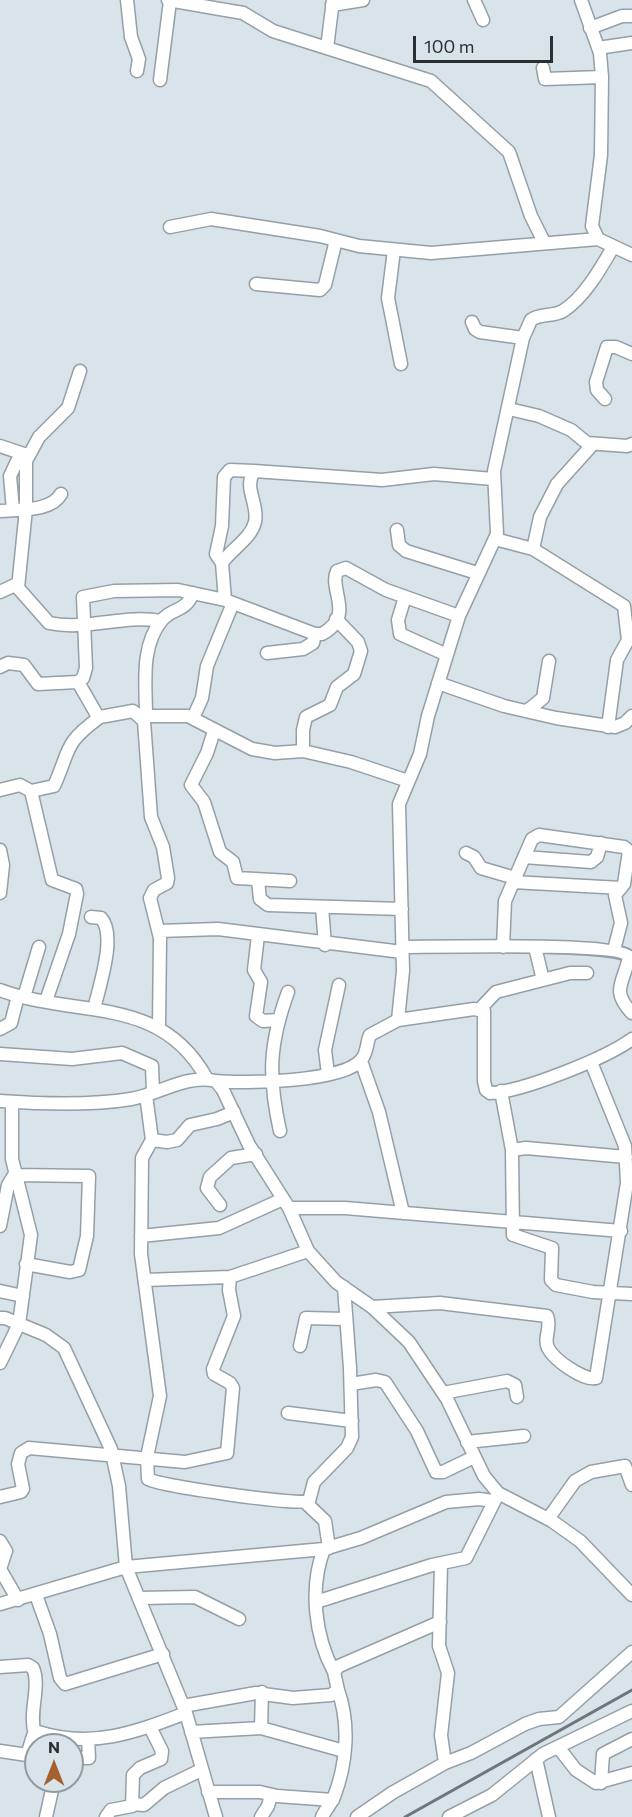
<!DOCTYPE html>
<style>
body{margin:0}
#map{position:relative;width:632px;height:1817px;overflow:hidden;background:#d8e3ea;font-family:Commissioner,sans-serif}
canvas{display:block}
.north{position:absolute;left:24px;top:1733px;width:60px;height:60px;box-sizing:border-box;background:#d8e3ea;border:2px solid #939ba0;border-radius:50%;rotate:0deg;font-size:16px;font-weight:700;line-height:24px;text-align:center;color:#2b2f32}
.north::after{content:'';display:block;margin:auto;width:21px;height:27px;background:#a56230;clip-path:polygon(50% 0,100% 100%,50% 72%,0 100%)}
.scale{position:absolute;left:413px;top:36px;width:140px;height:27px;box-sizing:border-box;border:3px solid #2b2f32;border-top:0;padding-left:8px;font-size:18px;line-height:21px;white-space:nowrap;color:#2b2f32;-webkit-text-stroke:4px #d8e3ea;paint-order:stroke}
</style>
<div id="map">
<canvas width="632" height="1817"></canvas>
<div class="north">N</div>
<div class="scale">100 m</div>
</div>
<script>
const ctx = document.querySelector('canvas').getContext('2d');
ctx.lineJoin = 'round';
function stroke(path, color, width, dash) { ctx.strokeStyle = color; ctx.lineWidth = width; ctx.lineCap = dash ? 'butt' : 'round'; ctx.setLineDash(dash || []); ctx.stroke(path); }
const minor = new Path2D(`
 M 127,0 L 131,37 L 139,59 L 137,71
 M 168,0 L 243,13 L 273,31 L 431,81 L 509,152 L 531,216 L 544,242
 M 474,0 L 483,20
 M 581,0 L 600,53 L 602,77 L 601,155 L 592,226 L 598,239 L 632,255
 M 332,5 L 363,0
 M 590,28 L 622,16 L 632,16
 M 327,48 L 333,0
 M 598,48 L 632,43
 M 543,68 L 545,79 L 602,77
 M 160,80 L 170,1
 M 170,227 L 211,219 L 320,236 L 359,246 L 431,253 L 598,239
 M 394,250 L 388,298 L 401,364
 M 256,284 L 320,290 L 325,285 L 336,240
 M 472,322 L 475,329 L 480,332 L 523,338
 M 80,371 L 68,408 L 39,437 L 26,461 L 26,509 L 18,588 L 49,623 C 86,631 124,614 161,621
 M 605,399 L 597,390 L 596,382 L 607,347 L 616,347 L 632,354
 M 509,409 L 539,416 L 571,430 L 587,443 L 627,446 L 632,444
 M 0,446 L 27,455
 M 13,510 L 10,476 L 21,453
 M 0,511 C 19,509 51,512 61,494
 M 397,530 L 399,545 L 406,551 L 477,573
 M 495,539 L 533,549 L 624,606 L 628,640 L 617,660 L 608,727
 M 533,549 L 540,517 L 557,484 L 593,444
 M 222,563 L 216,554 L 222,526 L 224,477 L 230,470 L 254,471
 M 0,592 L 17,584
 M 405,597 L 398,620 L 400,634 L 447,655
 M 225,600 L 222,563 C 231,549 251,539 255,522 C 259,504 243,488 254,471 L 382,480 L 434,474 L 493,479
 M 267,653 L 303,649 L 313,643 L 315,634
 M 0,667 L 8,663 L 24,665 L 38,684 L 78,682 L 83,678 L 86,668 L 83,597 L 114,591 L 178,590 L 225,600 L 315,634 L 322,634 C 356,615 328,590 337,571 L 346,568 L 386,590 L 459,616
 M 78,682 L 97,715 L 100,717 L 133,711 L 144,721 L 151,817 L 163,847 L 168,878 L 167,883 L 154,890 L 150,898 L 160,938 L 159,1027
 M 438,683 L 504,706 L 556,718 L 615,727 L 625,723 L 632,716
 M 527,711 L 543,698 L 549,661
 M 142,716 L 188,716 L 252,749 L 275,753 L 303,751 L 351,762 L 408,781
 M 146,716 C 146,685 140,646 162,620 C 173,607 185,613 193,593
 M 193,718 L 202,698 L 207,666 L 233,603
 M 214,731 L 207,753 L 191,785 L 204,802 L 220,852 L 233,862 L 237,878 L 290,881
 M 303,751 L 303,730 L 306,717 L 330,705 L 337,687 L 354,674 L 361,651 L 358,642 L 336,619
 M 0,790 L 20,785 L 31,791 L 52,880 L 76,889 L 77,894 L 69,934 L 46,1001
 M 31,791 L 54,786 C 71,748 63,744 100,717
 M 0,850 L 3,865 L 0,893
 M 466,853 L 474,857 L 481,868 L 515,878
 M 524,857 L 591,862 L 597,857 L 601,843
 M 258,881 L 260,899 L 268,905 L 402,909
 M 513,882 L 621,888
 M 322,907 L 325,945
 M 91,917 L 101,918 C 117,935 99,987 94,1009
 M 159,931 L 218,929 L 402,952
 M 258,935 L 254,970 L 261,982 L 256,1016 L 263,1021 L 278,1020
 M 402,947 C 431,947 621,942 629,957 C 624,983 610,990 632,1013
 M 503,947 L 505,901 L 532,839 L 539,835 L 624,847 L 629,851 L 624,884 L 615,895 L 621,923 L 614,950
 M 535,947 L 543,980
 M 0,990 C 77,1019 160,993 207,1079
 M 24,997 L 39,947
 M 480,1009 L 496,992 L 570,973 L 587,973
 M 398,1020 L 474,1009 L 484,1011 L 484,1081 L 486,1090 L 490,1093 C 522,1092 606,1058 632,1039
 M 0,1029 L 11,1023 L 18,996
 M 0,1054 L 72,1059 L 122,1053 L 152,1066 L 153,1092
 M 361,1061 L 379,1112 L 403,1213
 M 328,1074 L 325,1050 L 339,985
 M 216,1081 C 244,1084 343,1082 361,1060 C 368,1053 366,1043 370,1035 L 398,1020 L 403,971 L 399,804 L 420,754 L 428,716 L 459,616 L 497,534 L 494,471 L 523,338 L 531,320 C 540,313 553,317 563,311 C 584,298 601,268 613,247
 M 501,1091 L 512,1150 L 513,1235 L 552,1248 L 551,1280 L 556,1285 L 593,1292 L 632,1294
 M 146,1095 L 152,1140 L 142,1158 L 141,1254 L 160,1396 L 147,1457 L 148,1479 C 159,1486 301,1506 309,1501 L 314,1482 L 347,1448 L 352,1437 L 350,1368 L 344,1287
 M 0,1101 C 42,1104 89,1106 131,1099 C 160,1094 186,1074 216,1081 L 223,1090 L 249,1145 L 289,1208 L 308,1251 L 336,1282 L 372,1307 L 409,1342 L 447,1399 L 484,1476 L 498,1493 L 552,1521 L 580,1541 L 632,1595
 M 280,1131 C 268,1077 269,1044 288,992
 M 152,1140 L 167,1142 L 177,1140 L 190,1125 L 217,1119 L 234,1112
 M 512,1150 L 526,1148 L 626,1157
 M 220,1205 L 207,1188 L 210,1177 L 231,1158 L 256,1154
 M 289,1208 L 345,1208 L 621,1231
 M 0,1226 L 8,1185 L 14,1175 L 89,1176 L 87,1236 L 79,1270 L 70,1272 L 26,1264
 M 141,1236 L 219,1228 L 283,1199
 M 145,1280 L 230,1277 L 308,1251
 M 0,1291 L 23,1296
 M 372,1307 L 440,1303 L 547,1316 C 552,1327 543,1338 548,1348 C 554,1360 584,1381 596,1378 L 627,1183 L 625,1146 L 591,1062
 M 0,1318 L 5,1318 L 46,1335 L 64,1348 L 111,1449 L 119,1486 L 126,1567 L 186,1713 L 216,1817
 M 300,1346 L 306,1318 L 345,1319
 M 0,1363 L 19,1324 L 31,1235 L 12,1159 L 12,1102
 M 351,1384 L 376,1380 L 385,1382 L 417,1431 L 436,1472 L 443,1472 L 474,1457
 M 443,1393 L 507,1381 L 515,1385 L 517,1397
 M 288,1413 L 352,1421
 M 467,1442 L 524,1436
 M 0,1497 L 21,1492 L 23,1489 L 18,1464 L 21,1453 L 29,1448 L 185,1462 L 227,1453 L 233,1388 L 230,1383 L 214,1374 L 213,1369 L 234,1316 L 229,1290 L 230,1277
 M 306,1503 L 325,1521 L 329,1548
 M 548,1519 L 575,1481 L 591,1472 L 625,1466 L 632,1485
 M 0,1541 L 6,1551 L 0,1569 L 18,1600
 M 324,1549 C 309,1588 315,1637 334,1672
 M 441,1564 L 439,1646 L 448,1673 L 441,1735 L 445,1763
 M 36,1595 L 50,1634 L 60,1678 L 65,1684 L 163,1654
 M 139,1598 L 195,1597 L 239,1619
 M 316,1602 L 432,1565 L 466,1558 L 498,1494
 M 0,1604 L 126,1567 L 324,1549 L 361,1538 L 446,1502 L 479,1499 L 493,1501
 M 0,1667 L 28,1665 L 33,1668 C 41,1687 28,1713 35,1734
 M 183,1706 L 256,1693 L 293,1698 L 331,1695 L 338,1690 L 334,1672 L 339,1666 L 440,1622
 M 261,1728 L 262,1692
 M 191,1732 L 261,1728 L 344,1751
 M 558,1747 L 576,1770 L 596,1783 L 632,1773
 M 0,1751 L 27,1755 L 33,1736 L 38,1732 C 92,1749 136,1732 186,1713
 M 72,1758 L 89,1758 L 88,1739
 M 536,1759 L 549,1817
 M 601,1783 L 603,1754 L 632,1739
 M 208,1792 L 260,1792 L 277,1796 L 333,1800
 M 133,1804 L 144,1805 L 164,1788 L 201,1770
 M 46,1817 L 54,1781
 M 106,1817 L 111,1810 L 132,1806 L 133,1775 L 140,1768 L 161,1759 L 162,1751 L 150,1727
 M 261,1817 L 268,1806 L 271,1795
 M 322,1817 C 325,1810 331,1804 334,1797 C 347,1763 350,1724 338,1690
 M 357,1817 L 392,1793 L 445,1763 L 471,1753 L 525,1724 L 539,1719 L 559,1717 L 632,1652
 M 449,1817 L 492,1795 L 543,1754 L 632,1711`);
const rail = new Path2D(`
 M 405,1817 L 632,1690`);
stroke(minor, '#959fa6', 15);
stroke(minor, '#fff', 12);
stroke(rail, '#6f767a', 3);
</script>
